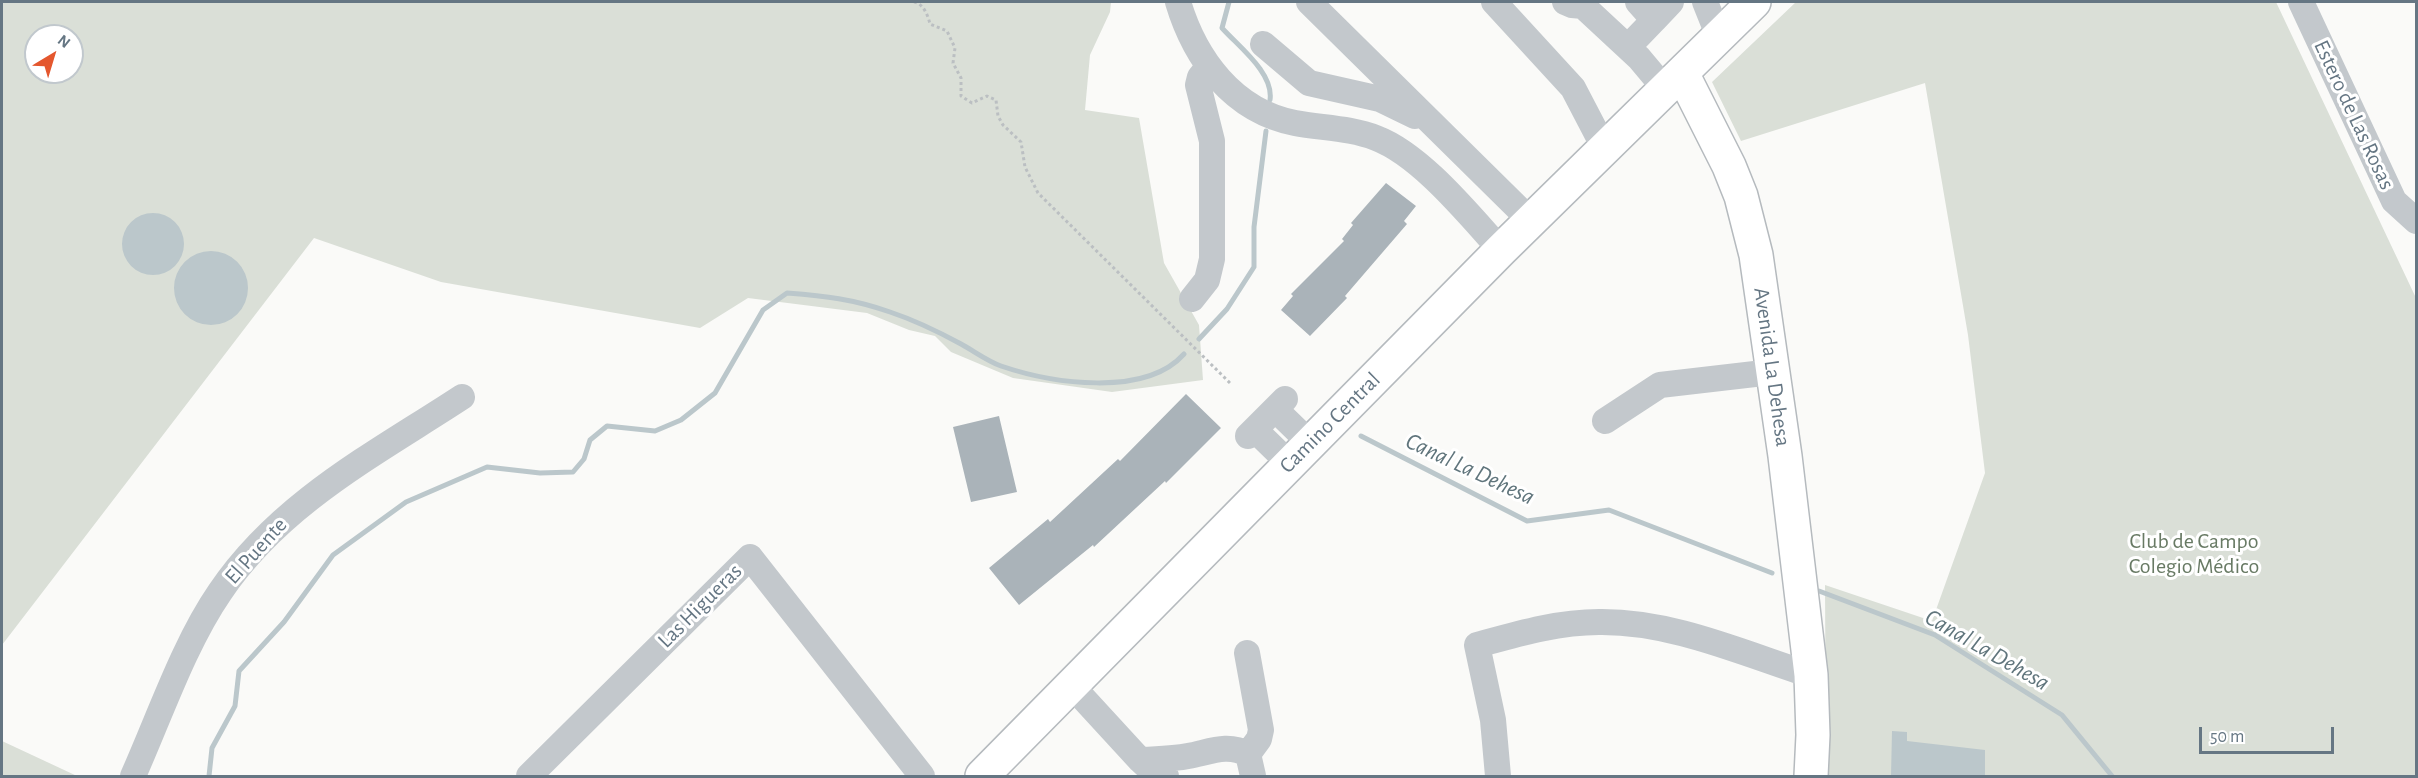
<!DOCTYPE html>
<meta charset="utf-8">
<style>
body{margin:0}
#map{position:relative;width:2418px;height:778px;overflow:hidden;background:#fafaf8;font-family:"Alegreya Sans",sans-serif}
canvas{display:block}
.frame{position:absolute;inset:0;border:3px solid #657683;pointer-events:none}
.north{position:absolute;left:24px;top:24px;width:60px;height:60px;box-sizing:border-box;background:#fff;border:2px solid #c1c8cd;border-radius:50%;rotate:38deg;font-size:16px;font-weight:700;line-height:24px;text-align:center;color:#657683}
.north::after{content:'';display:block;margin:auto;width:21px;height:27px;background:#e4572e;clip-path:polygon(50% 0,100% 100%,50% 72%,0 100%)}
.scale{position:absolute;left:2199px;top:727px;width:135px;height:27px;box-sizing:border-box;border:3px solid #657683;border-top:0;padding-left:8px;font-size:18px;line-height:21px;white-space:nowrap;color:#657683;-webkit-text-stroke:4px #fff;paint-order:stroke}
</style>
<div id="map">
<canvas width="2418" height="778"></canvas>
<div class="frame"></div>
<div class="north">N</div>
<div class="scale">50 m</div>
</div>
<script>
const ctx = document.querySelector('canvas').getContext('2d');
ctx.lineJoin = 'round';
function fillPath(path, color) { ctx.fillStyle = color; ctx.fill(path, 'evenodd'); }
function stroke(path, color, width, dash) { ctx.strokeStyle = color; ctx.lineWidth = width; ctx.lineCap = dash ? 'butt' : 'round'; ctx.setLineDash(dash || []); ctx.stroke(path); }
function label(font, color, halo, rows, align = 'center') {
  ctx.font = font + ' "Alegreya Sans",sans-serif'; ctx.lineWidth = 6; ctx.setLineDash([]); ctx.textBaseline = 'middle'; ctx.strokeStyle = halo; ctx.fillStyle = color; for (const [text, x, y, turn = 0] of rows) {
    ctx.save(); ctx.translate(x, y); ctx.rotate((+turn || 0) * Math.PI / 180); ctx.textAlign = isNaN(turn) ? turn : align; if (halo) ctx.strokeText(text, 0, 0); ctx.fillText(text, 0, 0); ctx.restore();
  }
}
const green = new Path2D(`
 M 2,2 L 1111,2 L 1110,12 L 1090,55 L 1085,110 L 1139,118 L 1164,263 L 1199,325 L 1203,380 L 1112,392 L 1013,378 L 951,352 L 935,336 L 909,330 L 867,313 L 748,298 L 700,328 L 441,282 L 314,238 L 2,645 ZM 36,36 L 72,36 L 72,72 L 36,72 Z
 M 1796,2 L 2276,2 L 2416,298 L 2416,776 L 1826,776 L 1825,585 L 1932,621 L 1985,473 L 1968,335 L 1925,83 L 1741,141 L 1712,82 Z
 M 2,741 L 77,776 L 2,776 Z`);
const water = new Path2D(`
 M122 244a31 31 0 1 1 62 0a31 31 0 1 1-62 0Z
 M174 288a37 37 0 1 1 74 0a37 37 0 1 1-74 0Z
 M 1892,731 L 1907,732 L 1907,741 L 1985,750 L 1985,776 L 1891,776 Z`);
const stream = new Path2D(`
 M 1229,2 L 1222,28 C 1239,47 1274,73 1270,100
 M 1199,339 L 1227,309 L 1254,267 L 1254,227 L 1266,131
 M 1361,436 L 1527,521 L 1609,510 L 1772,573
 M 1819,591 L 1935,635 L 2062,715 L 2112,776
 M 209,776 L 212,748 L 235,706 L 239,671 L 284,622 L 333,555 L 406,502 L 487,467 L 540,473 L 573,472 L 584,459 L 590,440 L 607,426 L 655,431 L 681,420 L 715,393 L 763,310 L 787,293 C 825,296 853,299 890,312 C 914,320 939,332 961,344 C 974,351 987,361 1001,366 C 1051,383 1145,398 1184,354`);
const building = new Path2D(`
 M 1386,183 L 1416,206 L 1404,221 L 1407,224 L 1345,296 L 1347,298 L 1310,336 L 1281,310 L 1293,296 L 1291,294 L 1344,241 L 1342,239 L 1353,225 L 1351,223 Z
 M 1186,394 L 1221,428 L 1166,483 L 1165,481 L 1094,547 L 1093,545 L 1019,605 L 989,568 L 1048,519 L 1050,522 L 1118,459 L 1120,461 Z
 M 999,416 L 1017,492 L 971,502 L 953,427 Z`);
const path = new Path2D(`
 M 914,2 C 924,4 928,16 930,24 L 947,31 L 955,48 L 953,63 L 961,78 L 961,96 L 972,103 L 987,96 L 996,100 L 998,116 L 1003,125 L 1021,142 L 1025,167 L 1038,193 L 1231,384`);
const minor = new Path2D(`
 M 1178,2 C 1195,59 1233,111 1295,123 C 1322,128 1351,128 1376,138 C 1421,155 1469,215 1501,250
 M 1309,2 L 1531,221
 M 1494,2 L 1573,88 L 1597,134 L 1607,146
 M 1565,2 L 1572,5 L 1583,6 L 1639,58 L 1665,89
 M 1705,2 L 1719,37
 M 2301,2 L 2394,201 L 2416,221
 M 1654,20 L 1671,2
 M 1263,44 L 1309,83 L 1380,99 L 1415,116
 M 1628,47 L 1654,20 L 1638,2
 M 1192,299 L 1207,280 L 1212,259 L 1212,141 L 1198,85 L 1200,77 L 1208,67
 M 1275,409 L 1310,443
 M 1605,421 L 1660,385 L 1772,372
 M 1255,430 L 1290,464
 M 1248,436 L 1285,399
 M 1247,653 L 1261,730 L 1259,739 L 1248,754
 M 1072,686 L 1140,760 L 1152,771 L 1166,776
 M 1140,760 C 1156,759 1173,759 1188,756 C 1210,752 1227,743 1248,754 L 1253,776
 M 133,776 C 159,718 184,644 220,592 C 280,503 375,454 462,397
 M 529,776 L 750,557 L 922,776
 M 1498,776 L 1493,720 L 1477,645 C 1517,634 1557,622 1599,622 C 1672,621 1742,653 1811,675`);
const major = new Path2D(`
 M 1682,73 L 1729,166 L 1741,196 L 1756,255 L 1785,456 L 1811,675 L 1813,735 L 1811,776
 M 982,776 L 1501,250 L 1754,2`);
const streetNames = [
 ["Estero de Las Rosas",2354,115,65],
 ["Avenida La Dehesa",1772,367,82],
 ["Camino Central",1330,423,-45],
 ["El Puente",256,551,-48],
 ["Las Higueras",700,606,-45]
];
const parkNames = [
 ["Club de Campo",2194,541],
 ["Colegio Médico",2194,566]
];
const waterNames = [
 ["Canal La Dehesa",1470,469,25],
 ["Canal La Dehesa",1987,650,30]
];
fillPath(green, '#dadfd7');
fillPath(water, '#bbc7cb');
stroke(stream, '#bbc7cb', 5);
fillPath(building, '#aab3b9');
stroke(major, '#b5babe', 36);
stroke(path, '#bbbfc2', 3, [3, 3]);
stroke(minor, '#c3c8cc', 26);
stroke(major, '#fff', 33);
label('22px', '#657683', '#fff', streetNames);
label('22px', '#687a64', '#fff', parkNames);
label('italic 24px', '#60757c', '#fff', waterNames);
</script>
